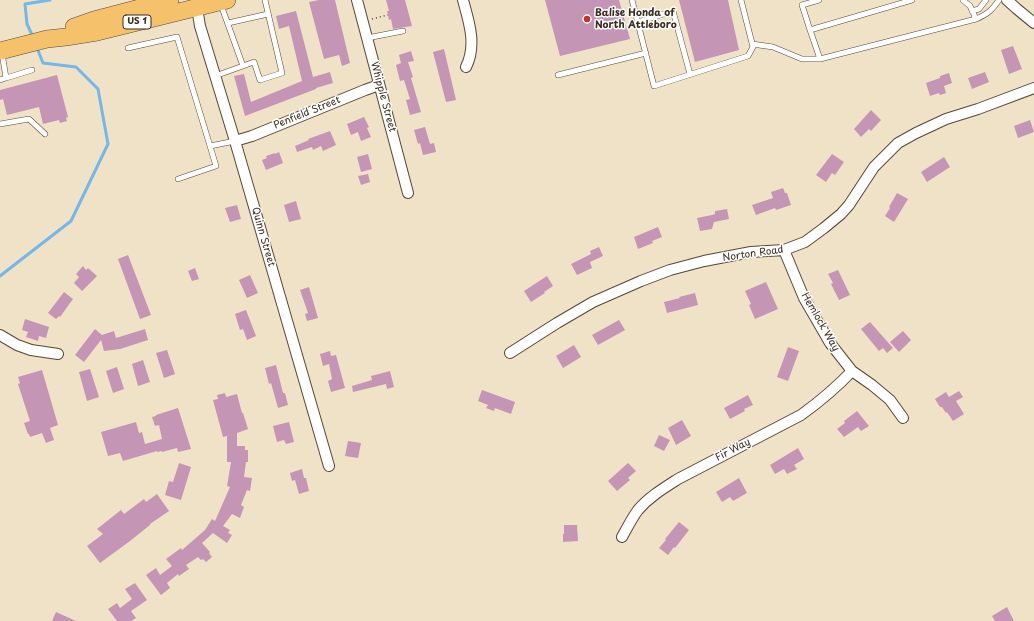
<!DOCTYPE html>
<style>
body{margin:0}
canvas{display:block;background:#f0e2c6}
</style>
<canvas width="1034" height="621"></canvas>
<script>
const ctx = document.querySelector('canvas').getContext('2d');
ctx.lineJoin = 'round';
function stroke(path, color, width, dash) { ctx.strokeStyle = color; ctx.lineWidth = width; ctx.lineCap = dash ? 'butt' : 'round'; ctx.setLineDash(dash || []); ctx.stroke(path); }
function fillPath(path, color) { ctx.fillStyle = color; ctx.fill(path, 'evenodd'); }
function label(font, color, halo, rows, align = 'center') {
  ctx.font = font + ' "Playpen Sans",sans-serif'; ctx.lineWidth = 3; ctx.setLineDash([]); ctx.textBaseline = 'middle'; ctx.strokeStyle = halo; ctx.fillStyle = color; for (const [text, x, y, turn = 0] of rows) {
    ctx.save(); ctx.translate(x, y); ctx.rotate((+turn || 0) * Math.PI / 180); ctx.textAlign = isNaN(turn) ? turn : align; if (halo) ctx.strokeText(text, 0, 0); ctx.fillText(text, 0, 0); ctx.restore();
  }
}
const stream = new Path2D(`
 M 33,37 L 27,24 L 25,4 L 50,0
 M 0,276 L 71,221 L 108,144 L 98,89 L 76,67 L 43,63 L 37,48`);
const building = new Path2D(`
 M 319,0 L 335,0 L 350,63 L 342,66 L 339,55 L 324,59 L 309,2 Z
 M 386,0 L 405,0 L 412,26 L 393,29 L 391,19 L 389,20 L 388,15 L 387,11 L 389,11 Z
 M 545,0 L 619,0 L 630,39 L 560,56 Z
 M 679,0 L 728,0 L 739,50 L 695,62 Z
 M 296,11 L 313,77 L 330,72 L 333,83 L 316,88 L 316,89 L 245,116 L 234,76 L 244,74 L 251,102 L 302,81 L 289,26 L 279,29 L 276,16 Z
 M 1013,46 L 1022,69 L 1009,74 L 1001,50 Z
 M 444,49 L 456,100 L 446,102 L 433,52 Z
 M 411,51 L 414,61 L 408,62 L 413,77 L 411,78 L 421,112 L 410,115 L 406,100 L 410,99 L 404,80 L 400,81 L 396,65 L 401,63 L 399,55 Z
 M 985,72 L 989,82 L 972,89 L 968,78 Z
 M 949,73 L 952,83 L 944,86 L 946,93 L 940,95 L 939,93 L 930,96 L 926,83 L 940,78 L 940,76 Z
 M 57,75 L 68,117 L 66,118 L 67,121 L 60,123 L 59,120 L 43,124 L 39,107 L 7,115 L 3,99 L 0,100 L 0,90 Z
 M 871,110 L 881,120 L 871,131 L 869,129 L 861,137 L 854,129 Z
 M 364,117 L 369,127 L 367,128 L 371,137 L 361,141 L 358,132 L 351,135 L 347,124 Z
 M 1030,120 L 1034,132 L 1018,138 L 1014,126 Z
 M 425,127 L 430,144 L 434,143 L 436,152 L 423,155 L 420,143 L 418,144 L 414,130 Z
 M 330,131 L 336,145 L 323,151 L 321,146 L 313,150 L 312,147 L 297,152 L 295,146 L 309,140 L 308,139 Z
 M 279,152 L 283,163 L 266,170 L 262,160 L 267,158 L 266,156 L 275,153 L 275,154 Z
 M 368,154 L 372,169 L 361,172 L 357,157 Z
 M 832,154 L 844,162 L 835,175 L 832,173 L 826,182 L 816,175 Z
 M 944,157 L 950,167 L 927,182 L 921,172 Z
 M 368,174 L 370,182 L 361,185 L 358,176 Z
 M 783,188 L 785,193 L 787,193 L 791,205 L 776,210 L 775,208 L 756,215 L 752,205 L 773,198 L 771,192 Z
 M 897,193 L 908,199 L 894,222 L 885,216 L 890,208 L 889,207 Z
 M 296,201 L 301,219 L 289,222 L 284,205 Z
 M 237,205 L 241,219 L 230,222 L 225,208 Z
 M 727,209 L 729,219 L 714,222 L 712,229 L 700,231 L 697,218 L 712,215 L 715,214 L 715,211 Z
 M 658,227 L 662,237 L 652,241 L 653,243 L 638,249 L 634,237 Z
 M 599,247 L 603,256 L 590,262 L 592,268 L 577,275 L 571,264 L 591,254 L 590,251 Z
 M 128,255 L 151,315 L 140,319 L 118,259 Z
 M 83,266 L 86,270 L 88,268 L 97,276 L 82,291 L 74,283 L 79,277 L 76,274 Z
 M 195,268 L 199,279 L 192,281 L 188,271 Z
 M 838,270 L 850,295 L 839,300 L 831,284 L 833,283 L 828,274 Z
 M 250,275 L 258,293 L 247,298 L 239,280 Z
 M 547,276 L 553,286 L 544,292 L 545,293 L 531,302 L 524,291 Z
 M 766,282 L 778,309 L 755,319 L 749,305 L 751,304 L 745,291 Z
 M 309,287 L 318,318 L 307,321 L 305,314 L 308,313 L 300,290 Z
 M 64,292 L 73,299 L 60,317 L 59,316 L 56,319 L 48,313 Z
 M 695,293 L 698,305 L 667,313 L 664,302 L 680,298 L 679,297 Z
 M 246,310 L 256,336 L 247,340 L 243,329 L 240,330 L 235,314 Z
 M 25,319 L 49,327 L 46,338 L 39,336 L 38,341 L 26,337 L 28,332 L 22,330 Z
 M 619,320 L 625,330 L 598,345 L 592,335 Z
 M 870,322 L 893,348 L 887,353 L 883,348 L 879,351 L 861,329 Z
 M 95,329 L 102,335 L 114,331 L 116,338 L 145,329 L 148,340 L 120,349 L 104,351 L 101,340 L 84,362 L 75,355 Z
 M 903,331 L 911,340 L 899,352 L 890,342 Z
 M 574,345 L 581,357 L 563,368 L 556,356 Z
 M 788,347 L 799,351 L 788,381 L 777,377 Z
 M 167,350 L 175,374 L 164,378 L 156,353 Z
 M 330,351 L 331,356 L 336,355 L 345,388 L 331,392 L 328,381 L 332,379 L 329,364 L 323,366 L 320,354 Z
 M 143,360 L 150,382 L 138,386 L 132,364 Z
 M 276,365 L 283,393 L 285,393 L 288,405 L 278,408 L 271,383 L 269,384 L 265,368 Z
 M 117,367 L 124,389 L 113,393 L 106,371 Z
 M 90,369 L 99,397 L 87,401 L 79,372 Z
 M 42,370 L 58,425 L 50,428 L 54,440 L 46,443 L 42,433 L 30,437 L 29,434 L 28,434 L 24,423 L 30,421 L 18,384 L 20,383 L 18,377 Z
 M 390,371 L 394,387 L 387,389 L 386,384 L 353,392 L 352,386 L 372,380 L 371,376 Z
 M 482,390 L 515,402 L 511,414 L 495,408 L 494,411 L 486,408 L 488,405 L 478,401 Z
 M 959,391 L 963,397 L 956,401 L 964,414 L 953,421 L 947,412 L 946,413 L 942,407 L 940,407 L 935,399 L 946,392 L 949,397 Z
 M 225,393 L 226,397 L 237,394 L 242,413 L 243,413 L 248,429 L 237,433 L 237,446 L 245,446 L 245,450 L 248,450 L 248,462 L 246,462 L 244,477 L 252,478 L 250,491 L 247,490 L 241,505 L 244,507 L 240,518 L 232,514 L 223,526 L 230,530 L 228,533 L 232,535 L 227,543 L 213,533 L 202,543 L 210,552 L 209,553 L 212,557 L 206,562 L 203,559 L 201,560 L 198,557 L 186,565 L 189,569 L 179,576 L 178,574 L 167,583 L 170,588 L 161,595 L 146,575 L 156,568 L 160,575 L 172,566 L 166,559 L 181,548 L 182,550 L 205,530 L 212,519 L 215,521 L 230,487 L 227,486 L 231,462 L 227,462 L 227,436 L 223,437 L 213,400 L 218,399 L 217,395 Z
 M 748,395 L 753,405 L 744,409 L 745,411 L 730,419 L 724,408 Z
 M 178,408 L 191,449 L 178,452 L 177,448 L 162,452 L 162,451 L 157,452 L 157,451 L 123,461 L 120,453 L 108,456 L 101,432 L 136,422 L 139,433 L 142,432 L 145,444 L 162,439 L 159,425 L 155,426 L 152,417 L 156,416 L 156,415 Z
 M 857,411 L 869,426 L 861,431 L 858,427 L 844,437 L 837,429 L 845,423 L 844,421 Z
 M 682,420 L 691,436 L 676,445 L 668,428 Z
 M 289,422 L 294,442 L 286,444 L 284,440 L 277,442 L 273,426 Z
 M 659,435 L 670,440 L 664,451 L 654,446 Z
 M 348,441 L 361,443 L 358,458 L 345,456 Z
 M 798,448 L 804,459 L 794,465 L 797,469 L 787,474 L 784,469 L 775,474 L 770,465 Z
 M 179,463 L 191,467 L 181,500 L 165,495 L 169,481 L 173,482 Z
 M 628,463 L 636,471 L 628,478 L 630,480 L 617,491 L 608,481 Z
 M 302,469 L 304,478 L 306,478 L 309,491 L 299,494 L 295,480 L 292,481 L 290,473 Z
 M 739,478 L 747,493 L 733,501 L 730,497 L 722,502 L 716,492 Z
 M 157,494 L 169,511 L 150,524 L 150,525 L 130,541 L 100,563 L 87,546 L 103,534 L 97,529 L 121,510 L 124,514 L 144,499 L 146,502 Z
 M 679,522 L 689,530 L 675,548 L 674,547 L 668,555 L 659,548 L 666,540 L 665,539 Z
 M 564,525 L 577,525 L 578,541 L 563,542 L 563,534 L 564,534 Z
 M 135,583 L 147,600 L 131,611 L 136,618 L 131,621 L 117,621 L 108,609 L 117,603 L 120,608 L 132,599 L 125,589 Z
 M 1007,607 L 1014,621 L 995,621 L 992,616 Z
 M 56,612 L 76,621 L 52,621 Z`);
const path = new Path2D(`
 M 372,19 L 388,15`);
const lane = new Path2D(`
 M 632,0 L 654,86 L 748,56 L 753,47 L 741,0
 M 963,0 L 970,6 L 976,19
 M 221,5 L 243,66
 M 972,11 L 979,9 L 986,0
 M 638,22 L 673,11 L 690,74
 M 228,23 L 268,14
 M 810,30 L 802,5 L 819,0
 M 367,38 L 403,31
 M 752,44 L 773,47 L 802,59 L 820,59 L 976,19 C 988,14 992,10 999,0
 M 128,48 L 177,37 L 210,146
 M 820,59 L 810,30 L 912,0
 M 558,75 L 646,53
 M 215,76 L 254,62 L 260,80 L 282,73 L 265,0
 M 6,78 L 32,70
 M 0,80 L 6,78 L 2,53
 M 0,124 L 29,119 L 45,134
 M 178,179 L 216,166 L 210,146 L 235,141`);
const street = new Path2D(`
 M 357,0 L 408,193
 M 463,0 C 469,22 477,45 466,67
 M 1007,0 L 1017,9 L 1034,23
 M 197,8 L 200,26 L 235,141 L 329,466
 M 235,141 L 252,136 L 365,90 L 379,85
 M 784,250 L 804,298 L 830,343 L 852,371 L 872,385 L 890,400 L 903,418
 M 0,335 L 17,345 L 31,350 L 58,354
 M 510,353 L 557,323 L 593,302 L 641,281 L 670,270 L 704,261 L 751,252 L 784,250 L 805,242 L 824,228 L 841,214 L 849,205 L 874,167 L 898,143 L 916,133 L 946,119 L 978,109 L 1034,88
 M 622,537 C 627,528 632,518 638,510 C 649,497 664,488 678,479 L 801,415 C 819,402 836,388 852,371`);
const primary = new Path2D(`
 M 74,27 L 94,20 L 170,0
 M 0,51 L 47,39 L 66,37 L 97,32 L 227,0`);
const markers = [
 [587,19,4,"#c8321e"]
];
const shields = [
 [137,22,28]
];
const shieldNames = [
 ["US 1",137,22]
];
const poiNames = [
 ["Balise Honda of",595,13],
 ["North Attleboro",595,25]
];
const streetNames = [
 ["Whipple Street",383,97,75],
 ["Penfield Street",307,113,-22],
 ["Quinn Street",263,237,74],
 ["Norton Road",753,254,-8],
 ["Hemlock Way",820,322,60],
 ["Fir Way",733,450,-27]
];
stroke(stream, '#74b7ea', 3);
fillPath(building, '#c595b6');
stroke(lane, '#564637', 6);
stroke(street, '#564637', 12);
stroke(primary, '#564637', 18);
stroke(path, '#564637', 1.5, [1, 3]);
stroke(lane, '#fff', 5);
stroke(street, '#fff', 10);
stroke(primary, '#f5c16b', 17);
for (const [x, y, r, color] of markers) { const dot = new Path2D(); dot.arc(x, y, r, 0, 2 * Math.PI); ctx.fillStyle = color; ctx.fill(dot); stroke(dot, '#fff', 1.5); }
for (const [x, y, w] of shields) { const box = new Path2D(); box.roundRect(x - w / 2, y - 7, w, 14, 3); ctx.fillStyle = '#fff'; ctx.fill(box); stroke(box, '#3b2a1e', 1); }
label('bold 9px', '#3b2a1e', null, shieldNames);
label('bold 10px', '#3b2a1e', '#fff', poiNames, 'left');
label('10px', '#3b2a1e', '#fff', streetNames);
</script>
